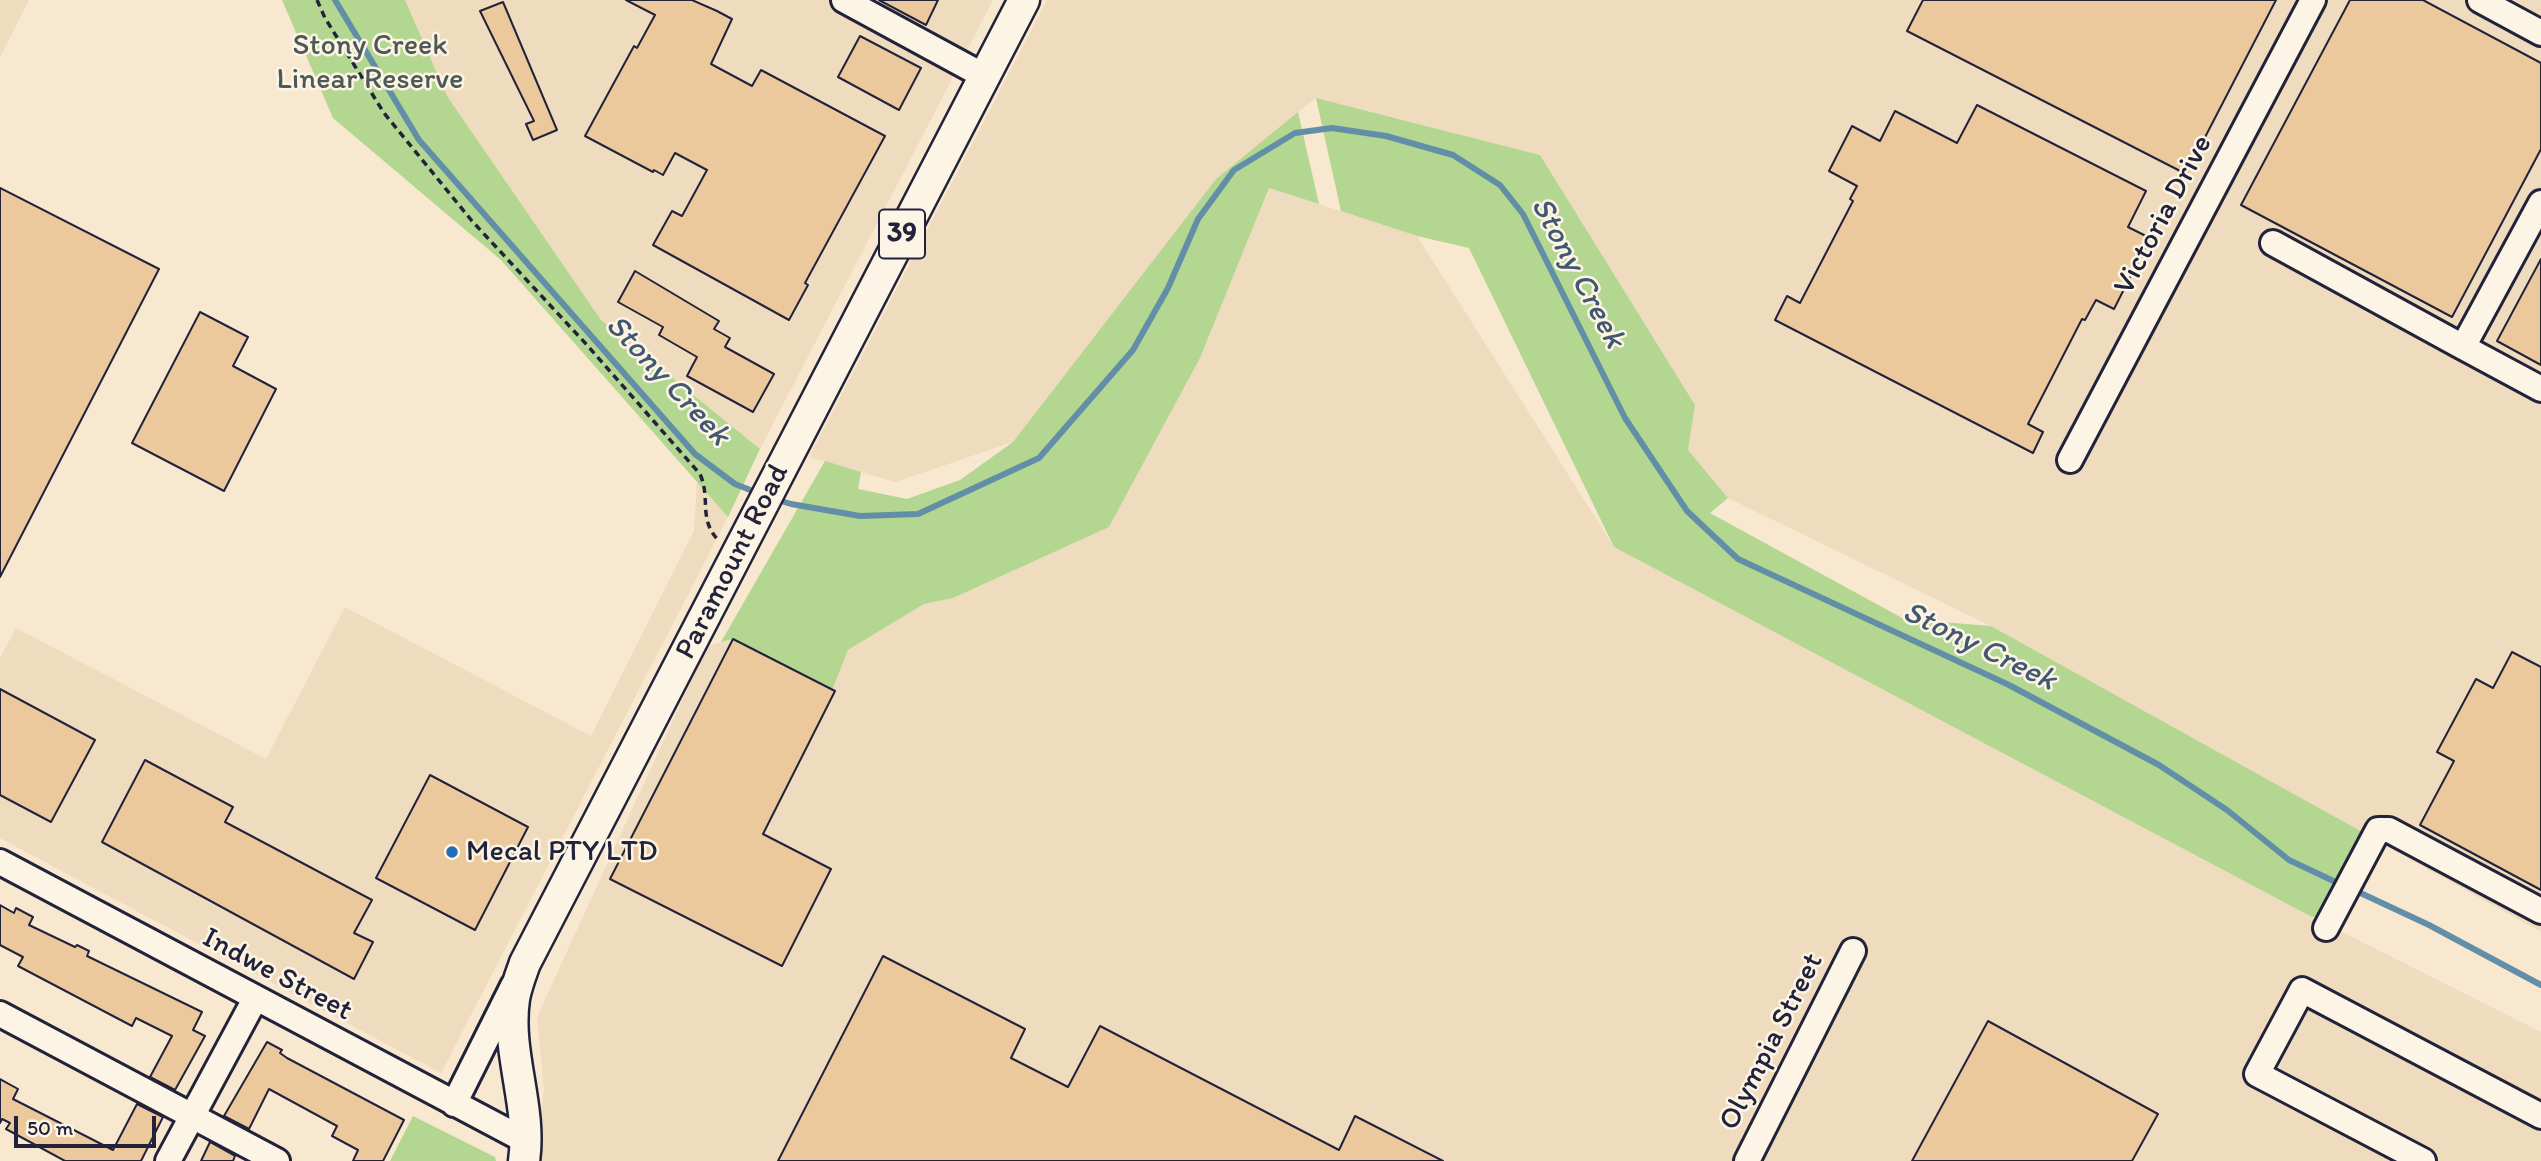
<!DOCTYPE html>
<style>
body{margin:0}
#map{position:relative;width:2541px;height:1161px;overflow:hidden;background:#f7e8cf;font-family:Itim,sans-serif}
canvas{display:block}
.scale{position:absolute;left:14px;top:1116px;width:142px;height:32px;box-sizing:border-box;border:4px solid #22223b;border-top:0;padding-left:9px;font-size:21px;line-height:24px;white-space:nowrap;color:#22223b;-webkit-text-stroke:5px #fcf5e5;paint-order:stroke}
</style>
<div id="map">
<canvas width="2541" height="1161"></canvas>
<div class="scale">50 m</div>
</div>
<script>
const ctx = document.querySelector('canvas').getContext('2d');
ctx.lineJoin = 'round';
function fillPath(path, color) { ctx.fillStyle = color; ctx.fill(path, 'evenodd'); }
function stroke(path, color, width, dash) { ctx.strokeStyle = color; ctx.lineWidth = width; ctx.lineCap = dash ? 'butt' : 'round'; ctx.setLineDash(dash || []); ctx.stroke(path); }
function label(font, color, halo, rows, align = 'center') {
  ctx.font = font + ' Itim,sans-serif'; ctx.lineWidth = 5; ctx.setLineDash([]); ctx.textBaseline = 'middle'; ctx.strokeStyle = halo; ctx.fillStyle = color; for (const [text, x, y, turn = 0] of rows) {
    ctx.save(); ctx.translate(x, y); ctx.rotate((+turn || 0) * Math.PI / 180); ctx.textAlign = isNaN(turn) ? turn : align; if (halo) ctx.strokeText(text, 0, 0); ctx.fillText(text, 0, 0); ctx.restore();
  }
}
const built = new Path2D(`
 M 0,0 L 29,0 L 0,57 Z
 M 405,0 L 993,0 L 760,449 L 601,320 L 447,96 Z
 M 1047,0 L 2541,0 L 2541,932 L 1991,626 L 1728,498 L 1688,450 L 1695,405 L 1540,155 L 1316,98 L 1216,179 L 1013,442 L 895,482 L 809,457 Z
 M 1269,188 L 1417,236 L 1614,547 L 2312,917 L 2541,1032 L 2541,1161 L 534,1161 L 544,1090 L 537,1017 L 707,646 L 733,639 L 832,689 L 848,650 L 924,604 L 953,598 L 1109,527 L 1200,358 Z
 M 697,481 L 728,517 L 441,1073 L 0,838 L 0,658 L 16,628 L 266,759 L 345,607 L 591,736 L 694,531 Z`);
const green = new Path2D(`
 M 282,0 L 405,0 L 447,96 L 601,320 L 760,449 L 728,517 L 501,260 L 333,118 Z
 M 1316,98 L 1540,155 L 1695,405 L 1688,450 L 1728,498 L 1710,513 L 1904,619 L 1991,626 L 2364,833 L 2331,919 L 2312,917 L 1614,547 L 1469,248 L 1417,236 L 1341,211 Z
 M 1298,112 L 1319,204 L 1269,188 L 1200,358 L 1109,527 L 953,598 L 924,604 L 848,650 L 832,690 L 733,639 L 721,642 L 825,461 L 861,472 L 858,489 L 907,499 L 960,480 L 1013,442 L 1216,179 Z
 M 413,1116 L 495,1157 L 496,1161 L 390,1161 Z`);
const stream = new Path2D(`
 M 335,0 L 419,140 L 695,454 L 735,484 L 758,493
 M 775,499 L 791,504 L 860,516 L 918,514 L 1039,458 L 1133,350 L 1168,288 L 1198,219 L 1234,170 L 1295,133 L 1332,128 L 1386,136 L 1453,155 L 1500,185 L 1523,214 L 1625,418 L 1687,511 L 1738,559 L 2009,685 L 2159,765 L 2227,810 L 2289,860 L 2342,885
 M 2352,889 L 2429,925 L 2541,985`);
const building = new Path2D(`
 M 626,0 L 692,0 L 717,11 L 732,19 L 711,64 L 752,86 L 761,70 L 885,136 L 805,283 L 808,285 L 789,320 L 653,245 L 672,211 L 682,216 L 707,170 L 675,153 L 663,175 L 654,170 L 653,172 L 585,136 L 634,46 L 637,48 L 655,15 Z
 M 879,0 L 938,0 L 926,25 Z
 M 1923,0 L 2276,0 L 2186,174 L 1907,31 Z
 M 2350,0 L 2423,0 L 2541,63 L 2541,149 L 2452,317 L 2241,205 Z
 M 503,2 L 557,130 L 533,140 L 526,124 L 534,121 L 480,11 Z
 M 860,36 L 921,68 L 899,110 L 838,77 Z
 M 1977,105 L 2146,191 L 2128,227 L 2150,238 L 2114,309 L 2096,300 L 2085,320 L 2082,319 L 2028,424 L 2043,432 L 2033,453 L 1775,320 L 1787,296 L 1800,303 L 1853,201 L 1850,199 L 1857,186 L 1829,171 L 1852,126 L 1880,141 L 1895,111 L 1957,143 Z
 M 0,188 L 159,269 L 0,577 Z
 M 2541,259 L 2541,365 L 2497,341 Z
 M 635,271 L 719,321 L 714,329 L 730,338 L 725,347 L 774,374 L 753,412 L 687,376 L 697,357 L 659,335 L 663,327 L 618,302 Z
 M 200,312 L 248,337 L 233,366 L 276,389 L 224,491 L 132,443 Z
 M 733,639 L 835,691 L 763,834 L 831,869 L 782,966 L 610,879 Z
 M 2512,652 L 2541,667 L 2541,890 L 2420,825 L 2454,761 L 2437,752 L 2476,679 L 2493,688 Z
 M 0,689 L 95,740 L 51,822 L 0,795 Z
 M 145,760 L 233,807 L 225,822 L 372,900 L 354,933 L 373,942 L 354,979 L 102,842 Z
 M 430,775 L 528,827 L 475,930 L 376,878 Z
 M 0,905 L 14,913 L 16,908 L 33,917 L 29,925 L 75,947 L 77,945 L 89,951 L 87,956 L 202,1012 L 193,1030 L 205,1036 L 175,1090 L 150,1077 L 172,1036 L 136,1018 L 132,1026 L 18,966 L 23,957 L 0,945 Z
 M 883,956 L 1025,1029 L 1011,1058 L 1068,1087 L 1100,1026 L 1339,1150 L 1355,1116 L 1443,1161 L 778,1161 Z
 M 1988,1021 L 2158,1114 L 2132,1161 L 1912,1161 Z
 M 267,1042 L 282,1050 L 280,1053 L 287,1058 L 404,1120 L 383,1161 L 353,1161 L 358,1150 L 332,1136 L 337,1126 L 269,1089 L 249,1129 L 224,1116 Z
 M 0,1079 L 18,1089 L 13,1099 L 113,1150 L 137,1104 L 163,1117 L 141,1161 L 65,1161 L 6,1129 L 10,1123 L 2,1119 L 0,1123 Z
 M 210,1142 L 235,1156 L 233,1161 L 201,1161 Z`);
const path = new Path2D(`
 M 317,0 L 325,18 L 384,113 L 472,221 L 587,345 L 700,474 C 711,499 698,518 718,540`);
const minor = new Path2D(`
 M 844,0 L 984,76
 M 2480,0 L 2541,33
 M 2273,243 L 2463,347 L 2541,203
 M 2463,347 L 2541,389
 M 2070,460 L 2313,0
 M 0,862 L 526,1141
 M 2326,928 L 2378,830 L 2389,830 L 2541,911
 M 0,1014 L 277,1161
 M 454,1104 L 513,986
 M 168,1161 L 255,999
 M 1747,1161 L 1853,951
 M 2423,1161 L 2257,1074 L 2302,990 L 2541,1116`);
const major = new Path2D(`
 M 524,1161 C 532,1107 506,1053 514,999 C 516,987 521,974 525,963 L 1024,0`);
const markers = [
 [452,852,7,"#1f6fb2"]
];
const shields = [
 [902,234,46]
];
const shieldNames = [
 ["39",902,234]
];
const parkNames = [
 ["Stony Creek",370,46],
 ["Linear Reserve",370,80]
];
const streetNames = [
 ["Victoria Drive",2164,215,-62],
 ["Paramount Road",733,562,-63],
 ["Indwe Street",277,975,28],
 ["Olympia Street",1772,1042,-63]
];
const poiNames = [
 ["Mecal PTY LTD",466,852]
];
const waterNames = [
 ["Stony Creek",1577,273,62],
 ["Stony Creek",667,381,47],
 ["Stony Creek",1979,647,26]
];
fillPath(built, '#efdbbd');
fillPath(green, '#b3d691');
stroke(stream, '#628fa7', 6);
fillPath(building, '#ebc99d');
stroke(building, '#22223b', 2);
stroke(minor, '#22223b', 30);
stroke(major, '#22223b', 35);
stroke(path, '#22223b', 3.5, [7, 5]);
stroke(minor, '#fcf5e5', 24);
stroke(major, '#fcf5e5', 30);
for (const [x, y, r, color] of markers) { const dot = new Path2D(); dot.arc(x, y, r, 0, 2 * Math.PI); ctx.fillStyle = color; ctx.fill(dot); stroke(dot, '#fcf5e5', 2.5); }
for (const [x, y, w] of shields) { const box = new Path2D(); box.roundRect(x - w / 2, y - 24.5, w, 49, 5); ctx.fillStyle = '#fcf5e5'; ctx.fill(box); stroke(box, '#22223b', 2); }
label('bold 28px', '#22223b', null, shieldNames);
label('30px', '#4e5855', '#fcf5e5', parkNames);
label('30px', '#22223b', '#fcf5e5', streetNames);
label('30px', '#22223b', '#fcf5e5', poiNames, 'left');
label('italic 32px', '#425871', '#fcf5e5', waterNames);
</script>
